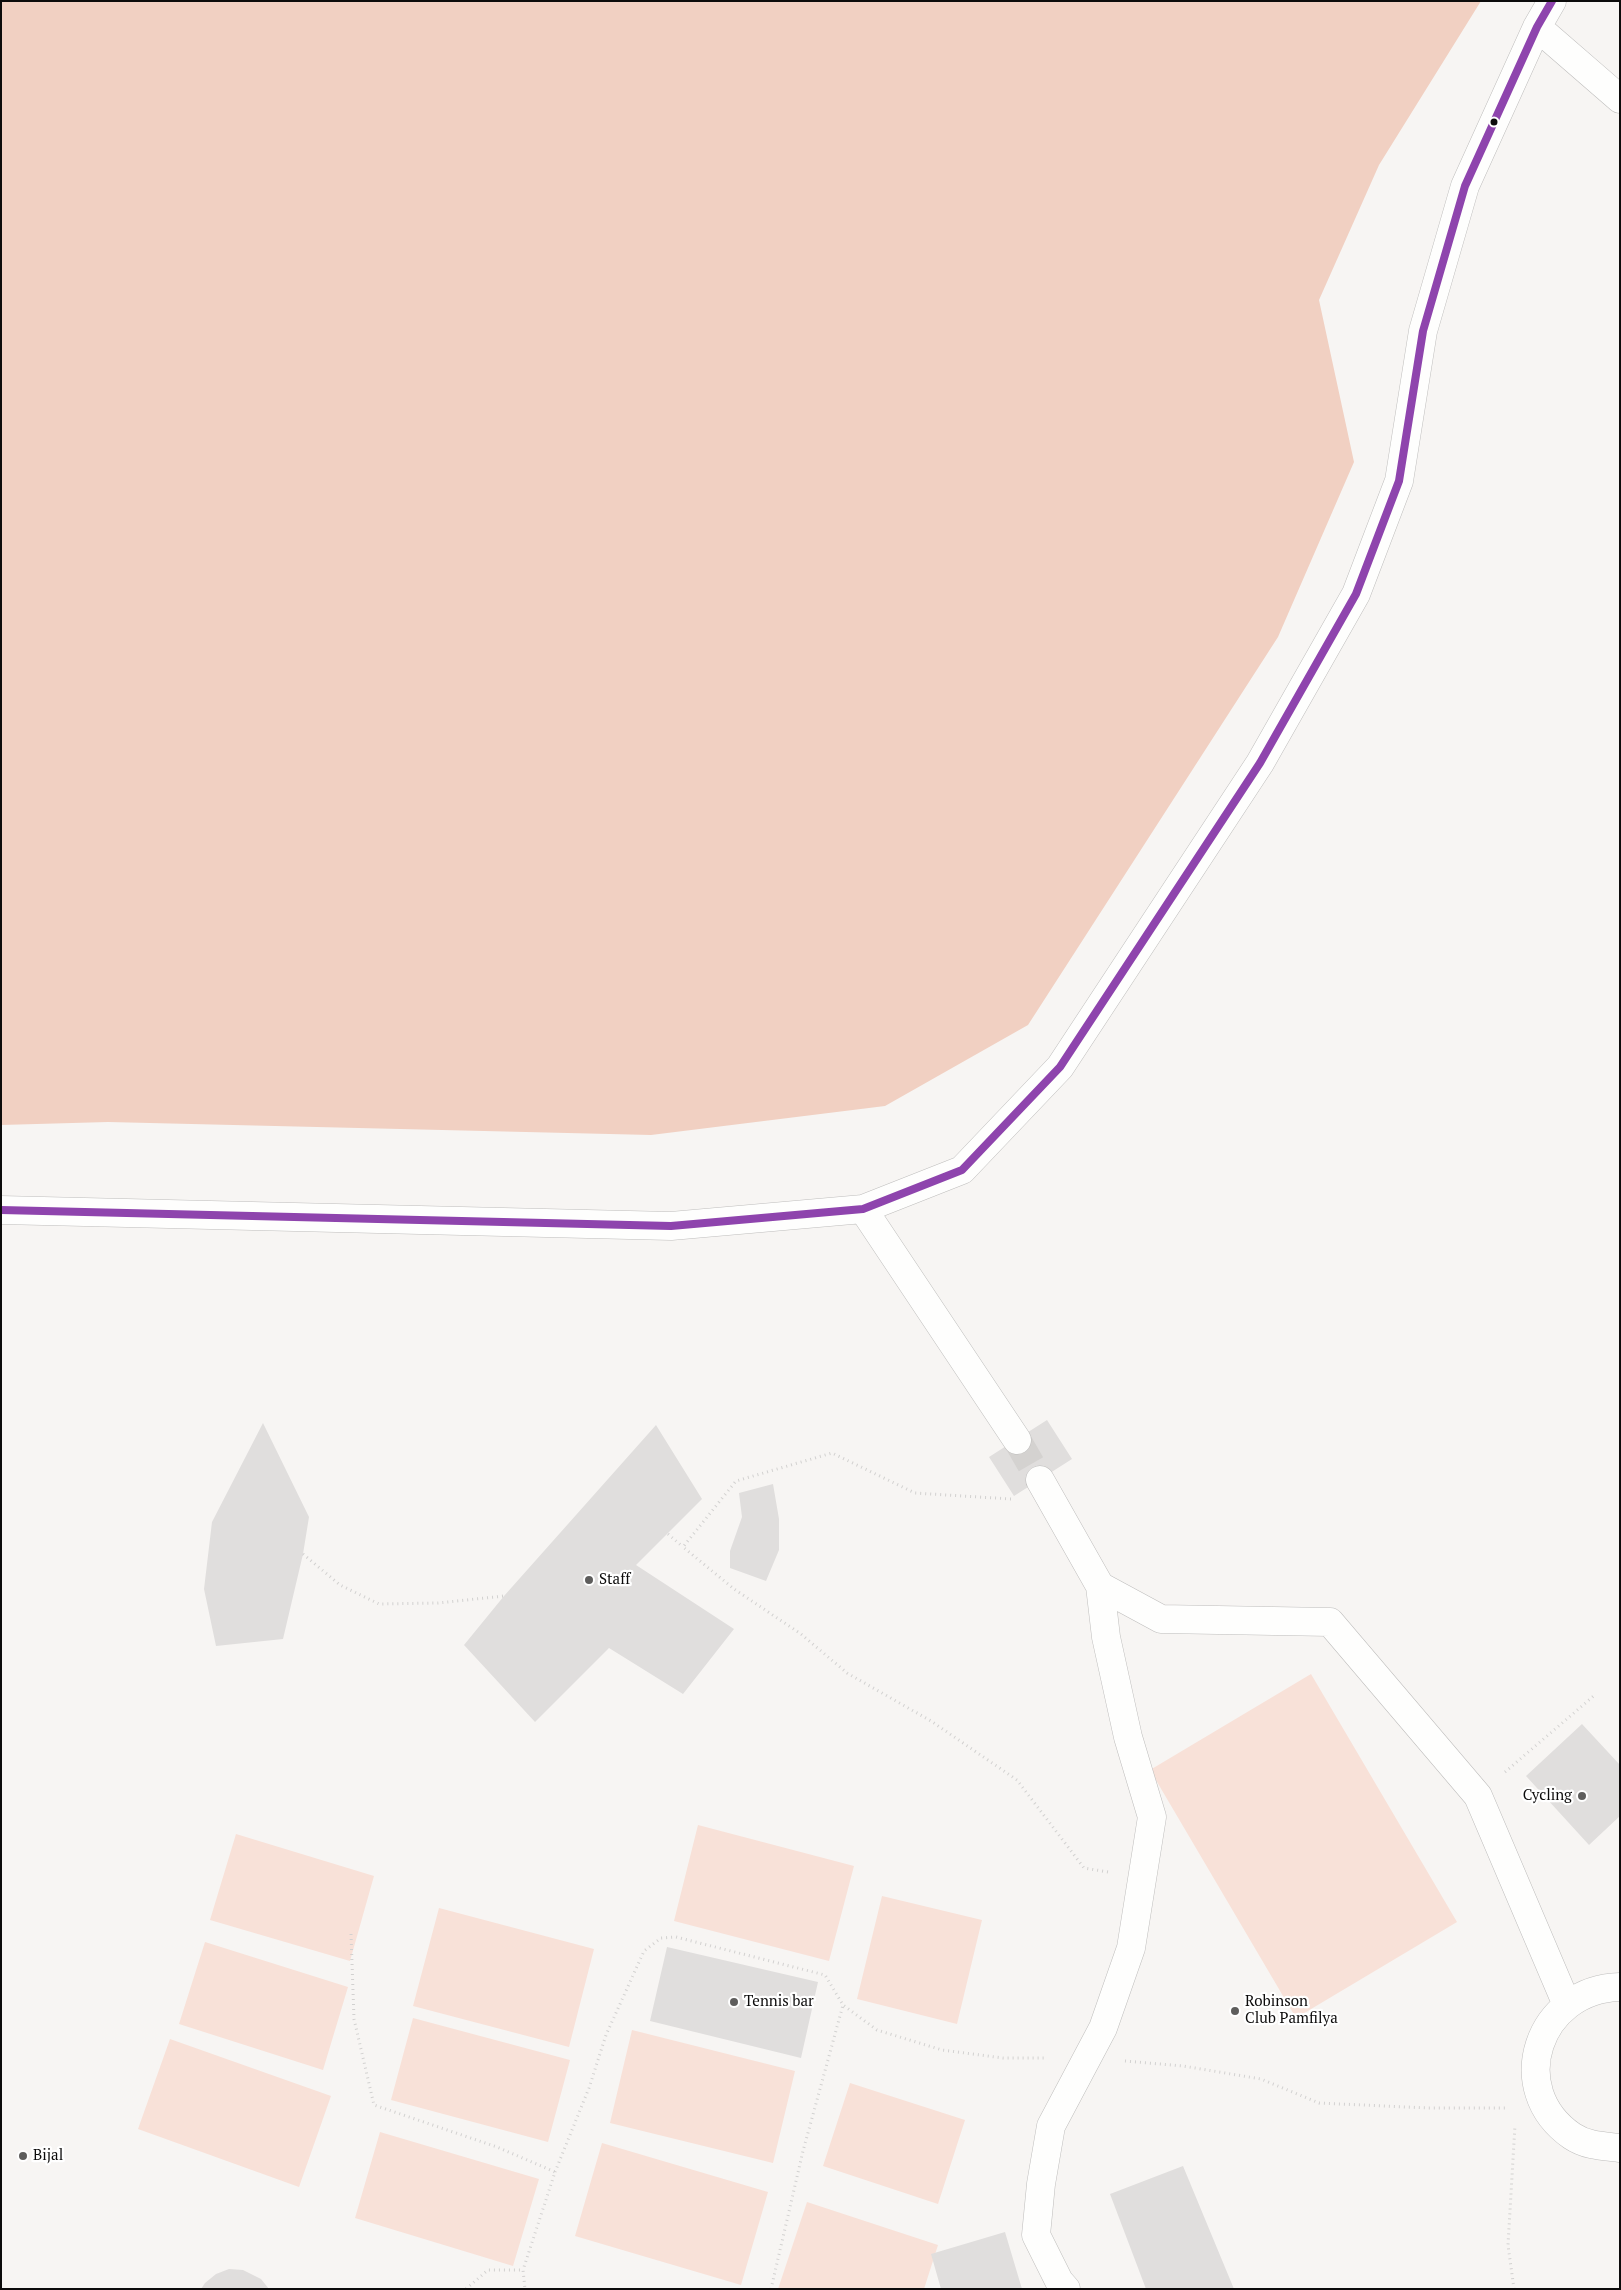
<!DOCTYPE html>
<style>
body{margin:0}
#map{position:relative;width:1621px;height:2290px;overflow:hidden;background:#f7f5f3;font-family:"PT Serif",serif}
canvas{display:block}
.frame{position:absolute;inset:0;border:2px solid #0c0b0b;pointer-events:none}
</style>
<div id="map">
<canvas width="1621" height="2290"></canvas>
<div class="frame"></div>
</div>
<script>
const ctx = document.querySelector('canvas').getContext('2d');
ctx.lineJoin = 'round';
function fillPath(path, color) { ctx.fillStyle = color; ctx.fill(path, 'evenodd'); }
function stroke(path, color, width, dash) { ctx.strokeStyle = color; ctx.lineWidth = width; ctx.lineCap = dash ? 'butt' : 'round'; ctx.setLineDash(dash || []); ctx.stroke(path); }
function label(font, color, halo, rows, align = 'center') {
  ctx.font = font + ' "PT Serif",serif'; ctx.lineWidth = 4.5; ctx.setLineDash([]); ctx.textBaseline = 'middle'; ctx.strokeStyle = halo; ctx.fillStyle = color; for (const [text, x, y, turn = 0] of rows) {
    ctx.save(); ctx.translate(x, y); ctx.rotate((+turn || 0) * Math.PI / 180); ctx.textAlign = isNaN(turn) ? turn : align; if (halo) ctx.strokeText(text, 0, 0); ctx.fillText(text, 0, 0); ctx.restore();
  }
}
const green = new Path2D(`
 M 1311,1674 L 1457,1922 L 1296,2018 L 1150,1770 Z
 M 698,1825 L 854,1866 L 829,1961 L 674,1921 Z
 M 236,1834 L 374,1876 L 350,1961 L 210,1920 Z
 M 882,1896 L 982,1920 L 957,2024 L 857,1999 Z
 M 439,1908 L 594,1949 L 569,2047 L 413,2006 Z
 M 205,1942 L 348,1987 L 323,2070 L 179,2024 Z
 M 413,2018 L 570,2060 L 548,2142 L 391,2100 Z
 M 632,2030 L 795,2071 L 773,2163 L 610,2123 Z
 M 170,2039 L 331,2096 L 299,2187 L 138,2129 Z
 M 850,2083 L 965,2120 L 938,2204 L 823,2166 Z
 M 380,2132 L 539,2179 L 513,2266 L 355,2218 Z
 M 602,2143 L 768,2192 L 741,2285 L 575,2236 Z
 M 807,2202 L 938,2245 L 924,2289 L 778,2289 Z`);
const forest = new Path2D(`
 M 1,1 L 1481,1 L 1379,165 L 1319,300 L 1354,462 L 1278,637 L 1028,1025 L 885,1106 L 651,1135 L 108,1122 L 1,1125 Z`);
const building = new Path2D(`
 M 1047,1420 L 1072,1459 L 1014,1496 L 989,1457 Z
 M 263,1423 L 309,1517 L 303,1554 L 283,1639 L 216,1646 L 204,1589 L 212,1522 Z
 M 656,1425 L 702,1499 L 636,1565 L 734,1629 L 683,1694 L 609,1648 L 535,1722 L 464,1645 L 504,1596 Z
 M 773,1484 L 779,1519 L 779,1550 L 766,1581 L 730,1568 L 730,1551 L 742,1517 L 739,1493 Z
 M 1582,1724 L 1620,1765 L 1620,1816 L 1589,1845 L 1526,1776 Z
 M 667,1947 L 818,1982 L 801,2058 L 650,2021 Z
 M 1183,2166 L 1234,2289 L 1146,2289 L 1110,2194 Z
 M 1005,2232 L 1022,2289 L 941,2289 L 931,2254 Z
 M 229,2269 L 243,2270 L 261,2279 L 269,2289 L 201,2289 L 205,2283 L 216,2274 Z`);
const minorTunnel = new Path2D(`
 M 1017,1440 L 1040,1480`);
const path = new Path2D(`
 M 1011,1499 L 915,1493 L 832,1453 L 736,1481 L 683,1547 L 734,1589 L 801,1634 L 847,1673 L 931,1721 L 1017,1780 L 1084,1868 L 1108,1872
 M 668,1534 L 683,1547
 M 303,1554 L 340,1585 L 379,1604 L 438,1603 L 504,1596
 M 1505,1772 L 1596,1694
 M 351,1934 L 354,2019 L 374,2105 L 497,2147 L 555,2172 L 523,2270
 M 1125,2061 L 1183,2066 L 1261,2079 L 1319,2103 L 1428,2108 L 1508,2108
 M 555,2172 L 589,2088 L 606,2035 L 644,1951 L 661,1938 L 676,1937 L 825,1975 L 843,2005 L 877,2030 L 942,2050 L 1003,2058 L 1047,2058
 M 466,2289 L 488,2270 L 523,2270 L 525,2289
 M 771,2289 L 803,2151 L 843,2005
 M 1514,2289 L 1508,2245 L 1515,2125`);
const minor = new Path2D(`
 M 1537,27 L 1620,99
 M 863,1209 L 1017,1440
 M 1,1210 L 671,1226 L 863,1209 L 962,1170 L 1060,1067 L 1260,763 L 1356,594 L 1399,481 L 1423,331 L 1465,186 L 1537,27 L 1552,1
 M 1040,1480 L 1100,1586 L 1161,1619 L 1330,1622 L 1478,1796 L 1567,2005
 M 1620,1987 C 1538,1989 1504,2089 1572,2136 C 1587,2146 1603,2146 1620,2148
 M 1066,2289 L 1059,2281 L 1036,2235 L 1041,2184 L 1051,2126 L 1103,2028 L 1131,1948 L 1152,1817 L 1128,1737 L 1106,1637 L 1100,1586`);
const bus1 = new Path2D(`
 M 1,1210 L 671,1226 L 863,1209 L 962,1170 L 1060,1067 L 1260,763 L 1356,594 L 1399,481 L 1423,331 L 1465,186 L 1537,27 L 1552,1`);
const markers = [
 [1494,122,4.5,"#0c0b0b"],
 [589,1580,5,"#5e5d5c"],
 [1582,1796,5,"#5e5d5c"],
 [734,2002,5,"#5e5d5c"],
 [1235,2011,5,"#5e5d5c"],
 [23,2156,5,"#5e5d5c"]
];
const poiNames = [
 ["Staff",599,1580],
 ["Cycling",1572,1796,"right"],
 ["Tennis bar",744,2002],
 ["Robinson",1245,2002],
 ["Club Pamfilya",1245,2019],
 ["Bijal",33,2156]
];
fillPath(green, '#f8e1d8');
fillPath(forest, '#f1d0c2');
fillPath(building, '#e0dedd');
stroke(minorTunnel, '#d4d2d0', 28, [28, 14]);
stroke(minor, '#bebdbc', 29);
stroke(path, '#d2d1d0', 3, [1, 4]);
stroke(minor, '#fefefd', 28);
stroke(bus1, '#8e44ad', 8);
for (const [x, y, r, color] of markers) { const dot = new Path2D(); dot.arc(x, y, r, 0, 2 * Math.PI); ctx.fillStyle = color; ctx.fill(dot); stroke(dot, '#fff', 2); }
label('15px', '#0c0b0b', '#fff', poiNames, 'left');
</script>
